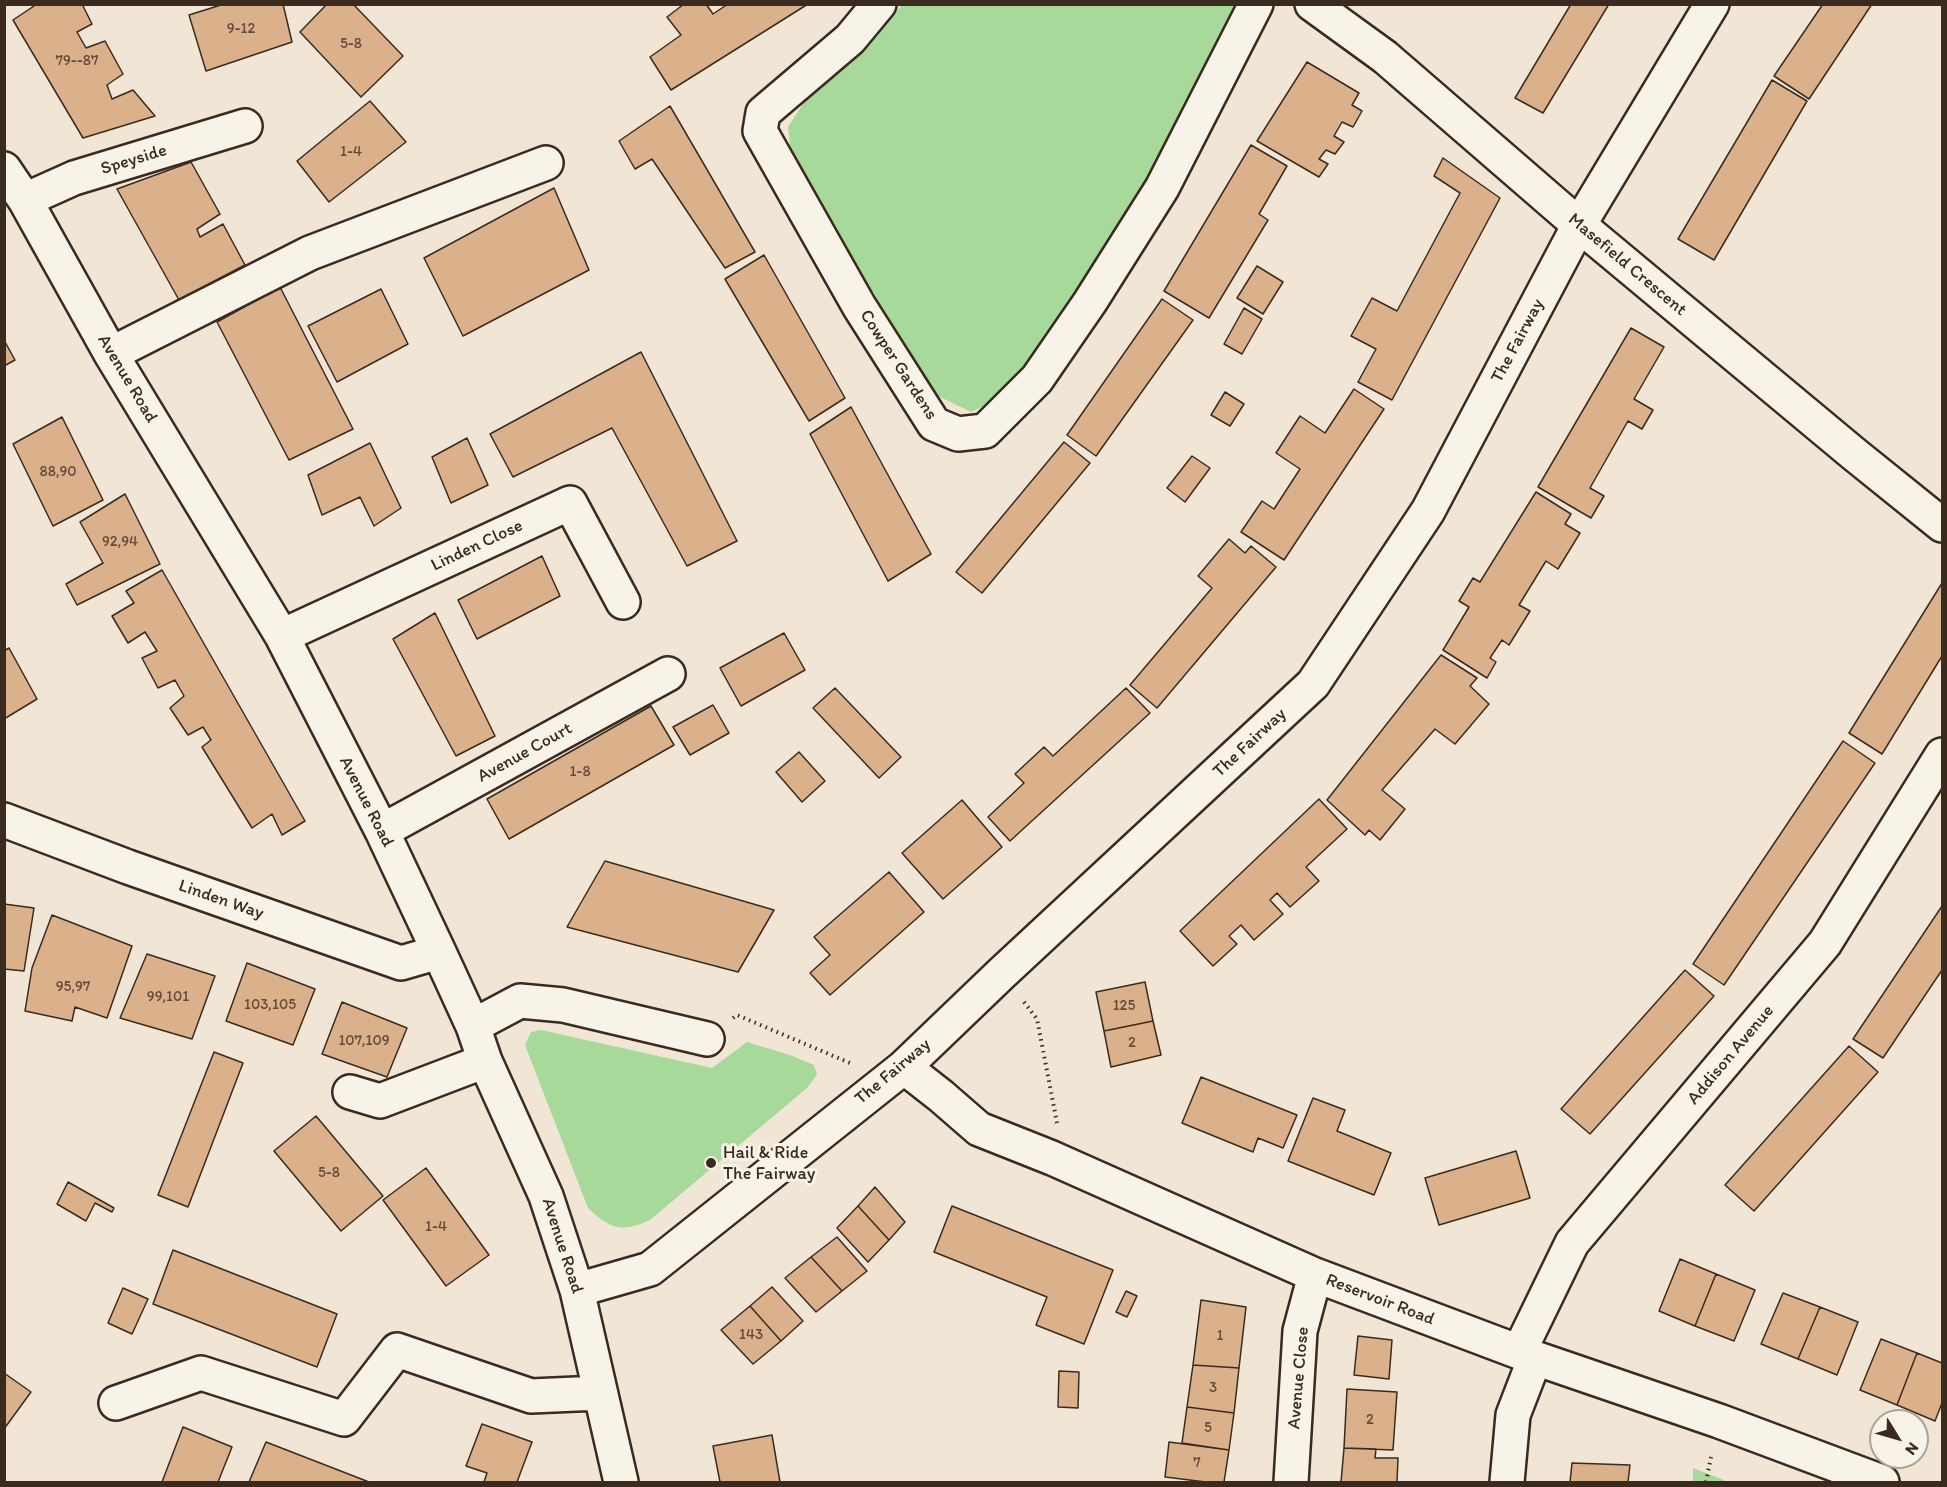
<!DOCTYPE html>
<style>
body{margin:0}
#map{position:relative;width:1947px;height:1487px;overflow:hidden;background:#f1e6d6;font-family:Itim,sans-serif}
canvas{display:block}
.frame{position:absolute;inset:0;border:6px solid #3b2a1e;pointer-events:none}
.north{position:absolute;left:1869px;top:1409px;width:60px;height:60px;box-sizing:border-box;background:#f7f3e8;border:2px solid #aca397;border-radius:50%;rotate:127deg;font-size:16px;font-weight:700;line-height:24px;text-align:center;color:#3b2a1e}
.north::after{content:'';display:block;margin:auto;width:21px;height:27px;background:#3b2a1e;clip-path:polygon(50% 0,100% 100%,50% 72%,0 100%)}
</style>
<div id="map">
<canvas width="1947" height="1487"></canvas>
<div class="frame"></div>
<div class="north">N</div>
</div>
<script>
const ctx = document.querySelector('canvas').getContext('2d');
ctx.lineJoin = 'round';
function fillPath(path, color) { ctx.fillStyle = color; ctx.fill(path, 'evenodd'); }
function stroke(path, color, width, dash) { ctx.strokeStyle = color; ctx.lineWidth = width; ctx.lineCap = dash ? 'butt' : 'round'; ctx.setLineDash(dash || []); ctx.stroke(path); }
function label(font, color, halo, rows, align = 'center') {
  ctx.font = font + ' Itim,sans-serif'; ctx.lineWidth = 6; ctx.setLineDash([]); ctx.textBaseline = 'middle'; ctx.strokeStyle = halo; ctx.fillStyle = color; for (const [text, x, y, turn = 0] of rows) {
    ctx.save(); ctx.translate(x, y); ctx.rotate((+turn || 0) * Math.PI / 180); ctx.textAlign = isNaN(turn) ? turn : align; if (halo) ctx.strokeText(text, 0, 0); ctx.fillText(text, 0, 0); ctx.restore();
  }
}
const green = new Path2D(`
 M 902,5 L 1242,5 L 1161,165 L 1056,329 L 997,400 L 971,412 L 938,396 L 792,162 L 788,127 L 810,93 L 860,52 Z
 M 541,1030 L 712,1068 L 747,1042 L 790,1055 L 814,1065 L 817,1075 L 807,1088 L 650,1220 C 622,1233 610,1229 588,1208 L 525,1045 L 531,1032 Z
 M 1693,1468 L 1724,1480 L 1724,1482 L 1693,1482 Z`);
const building = new Path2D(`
 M 37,4 L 82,4 L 92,24 L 77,32 L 86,48 L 105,41 L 123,74 L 107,85 L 112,99 L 133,90 L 155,116 L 83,138 L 13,20 Z
 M 224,4 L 283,4 L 292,42 L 206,71 L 189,15 Z
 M 327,4 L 353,4 L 403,56 L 361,97 L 300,32 Z
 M 684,4 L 706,4 L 713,14 L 728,4 L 808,4 L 671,90 L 650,57 L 681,35 L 667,17 Z
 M 1571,4 L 1609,4 L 1543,113 L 1515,98 Z
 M 1823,4 L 1872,4 L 1809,99 L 1774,76 Z
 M 1307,62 L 1359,93 L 1352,105 L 1362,111 L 1353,127 L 1342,122 L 1334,136 L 1344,142 L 1335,154 L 1326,150 L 1319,159 L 1328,164 L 1319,177 L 1257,141 Z
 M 1772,80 L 1807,101 L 1714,260 L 1678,239 Z
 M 370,101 L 406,142 L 329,202 L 297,161 Z
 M 670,106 L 755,252 L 725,268 L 652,159 L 635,169 L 619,141 Z
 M 1251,145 L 1287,166 L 1259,214 L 1268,220 L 1209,318 L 1164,291 Z
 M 1443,158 L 1500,198 L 1392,400 L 1358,382 L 1376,349 L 1351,336 L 1372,298 L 1397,311 L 1460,193 L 1434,176 Z
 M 191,162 L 220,214 L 197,229 L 200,237 L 223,224 L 245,265 L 179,300 L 117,189 Z
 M 554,188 L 589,270 L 463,336 L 424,258 Z
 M 764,255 L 845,398 L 809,421 L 725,279 Z
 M 1257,266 L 1283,282 L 1263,314 L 1237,298 Z
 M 280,287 L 353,429 L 289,460 L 217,322 Z
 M 381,289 L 408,344 L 337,382 L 308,326 Z
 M 1162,299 L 1193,320 L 1096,456 L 1067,435 Z
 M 1244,308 L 1262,319 L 1242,354 L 1224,344 Z
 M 1631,328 L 1664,347 L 1634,399 L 1653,410 L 1642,429 L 1628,421 L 1590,488 L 1604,496 L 1591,518 L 1538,487 Z
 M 4,340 L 15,360 L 4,366 Z
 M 641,352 L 737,541 L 687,566 L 612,428 L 513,477 L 490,434 Z
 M 1354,389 L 1384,409 L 1284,560 L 1241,532 L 1262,501 L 1274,509 L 1300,469 L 1276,453 L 1300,416 L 1325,433 Z
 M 1225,392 L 1244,404 L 1230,426 L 1211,415 Z
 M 851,407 L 931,554 L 888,581 L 810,434 Z
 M 62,417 L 103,500 L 53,526 L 13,444 Z
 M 467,438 L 488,485 L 451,503 L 432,457 Z
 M 1064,442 L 1090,463 L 982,593 L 956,572 Z
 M 370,443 L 401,508 L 374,526 L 360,497 L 322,515 L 308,475 Z
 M 1192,456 L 1210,468 L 1185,502 L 1167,488 Z
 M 1536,492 L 1571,514 L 1565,524 L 1580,533 L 1558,569 L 1546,561 L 1519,605 L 1530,611 L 1509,645 L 1502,640 L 1490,658 L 1496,662 L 1487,678 L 1443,650 L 1469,607 L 1459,601 L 1473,578 L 1480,582 Z
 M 125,494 L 160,564 L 77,605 L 66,584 L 103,563 L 80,522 Z
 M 1229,539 L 1245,553 L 1251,546 L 1276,567 L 1157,708 L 1130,685 L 1212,588 L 1198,576 Z
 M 542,556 L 560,596 L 477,639 L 458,600 Z
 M 162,570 L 305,821 L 282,835 L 272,814 L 252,828 L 202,747 L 211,740 L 203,727 L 188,735 L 170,708 L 184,696 L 175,680 L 158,688 L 142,658 L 157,651 L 145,632 L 128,643 L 112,616 L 134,603 L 126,591 Z
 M 1942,583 L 1942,656 L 1882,754 L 1849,733 Z
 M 435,613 L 495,736 L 456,756 L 393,639 Z
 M 784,633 L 805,670 L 741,706 L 720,668 Z
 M 9,648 L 37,699 L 4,719 L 4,651 Z
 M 1441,655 L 1477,678 L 1470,686 L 1489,704 L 1455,744 L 1435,729 L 1382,790 L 1405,809 L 1380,840 L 1369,830 L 1365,835 L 1327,800 Z
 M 835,688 L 901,757 L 879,778 L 813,708 Z
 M 1126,688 L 1150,713 L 1010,841 L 988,817 L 1024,783 L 1015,774 L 1044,747 L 1053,756 Z
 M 713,705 L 729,733 L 690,755 L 673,727 Z
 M 651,706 L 674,745 L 509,839 L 487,799 Z
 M 1843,741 L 1875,763 L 1724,985 L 1693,964 Z
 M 799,752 L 825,781 L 802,802 L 776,772 Z
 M 1319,799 L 1347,829 L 1306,867 L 1319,881 L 1290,907 L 1277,893 L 1270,900 L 1283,914 L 1254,940 L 1241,925 L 1229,936 L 1237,944 L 1213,966 L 1180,931 Z
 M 962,800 L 1002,847 L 943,899 L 902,853 Z
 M 605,861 L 774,910 L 738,972 L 567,927 Z
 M 889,872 L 924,912 L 830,995 L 810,973 L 830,955 L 814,937 Z
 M 4,904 L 34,908 L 24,971 L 4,969 Z
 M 1942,906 L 1942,970 L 1883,1058 L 1853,1039 Z
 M 52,915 L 132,946 L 107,1018 L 75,1007 L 72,1021 L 25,1011 L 32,968 Z
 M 147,954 L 215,976 L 192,1039 L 120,1018 Z
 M 247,963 L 315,989 L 293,1045 L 226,1021 Z
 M 1685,970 L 1714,996 L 1590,1134 L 1561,1109 Z
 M 1145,982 L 1153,1021 L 1104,1031 L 1096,992 Z
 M 342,1002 L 407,1028 L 387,1077 L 322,1054 Z
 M 1153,1021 L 1161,1055 L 1111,1067 L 1104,1031 Z
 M 1849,1046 L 1878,1072 L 1754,1211 L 1725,1185 Z
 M 214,1052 L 243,1063 L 188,1207 L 158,1195 Z
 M 1201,1077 L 1297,1115 L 1283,1148 L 1258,1138 L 1253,1152 L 1182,1123 Z
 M 1313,1098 L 1345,1110 L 1337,1131 L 1391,1153 L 1374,1195 L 1288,1161 Z
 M 316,1116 L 383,1196 L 341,1231 L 274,1151 Z
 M 1516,1151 L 1530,1198 L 1439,1225 L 1425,1178 Z
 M 426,1168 L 489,1255 L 446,1286 L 383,1200 Z
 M 68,1182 L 114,1208 L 112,1212 L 95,1203 L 86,1221 L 57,1204 Z
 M 875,1187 L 905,1222 L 889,1240 L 858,1206 Z
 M 858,1206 L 889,1240 L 868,1262 L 837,1228 Z
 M 952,1206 L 1113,1270 L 1084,1344 L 1036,1325 L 1047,1297 L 934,1252 Z
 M 837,1237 L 867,1271 L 842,1291 L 811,1257 Z
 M 173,1250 L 337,1314 L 317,1367 L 153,1304 Z
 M 811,1257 L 842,1291 L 816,1312 L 785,1278 Z
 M 1680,1259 L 1716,1274 L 1695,1326 L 1659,1311 Z
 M 1716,1274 L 1755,1290 L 1734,1341 L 1695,1326 Z
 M 772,1287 L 803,1321 L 781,1341 L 750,1306 Z
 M 123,1288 L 148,1299 L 132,1334 L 108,1323 Z
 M 1126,1291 L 1137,1296 L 1127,1317 L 1116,1312 Z
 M 1783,1293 L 1820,1307 L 1798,1359 L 1761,1344 Z
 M 1201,1300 L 1246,1307 L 1239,1368 L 1193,1365 Z
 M 750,1306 L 781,1341 L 753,1364 L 721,1330 Z
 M 1820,1307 L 1858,1322 L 1837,1375 L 1798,1359 Z
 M 1358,1336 L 1392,1340 L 1389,1379 L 1354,1375 Z
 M 1881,1339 L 1917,1353 L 1897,1405 L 1860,1390 Z
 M 1917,1353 L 1942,1363 L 1942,1403 L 1935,1421 L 1897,1405 Z
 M 1193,1365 L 1239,1368 L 1234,1413 L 1187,1407 Z
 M 1059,1371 L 1079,1372 L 1078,1408 L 1058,1407 Z
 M 4,1373 L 31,1392 L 4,1429 Z
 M 1347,1389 L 1397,1392 L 1393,1450 L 1344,1448 Z
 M 1187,1407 L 1234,1413 L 1229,1450 L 1182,1443 Z
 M 482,1424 L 532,1442 L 517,1482 L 484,1482 L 487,1473 L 466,1466 Z
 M 183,1427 L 232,1447 L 218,1482 L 162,1482 Z
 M 772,1435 L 780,1482 L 720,1482 L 713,1446 Z
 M 266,1442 L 369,1482 L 249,1482 Z
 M 1169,1442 L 1229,1450 L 1224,1482 L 1206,1482 L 1165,1477 Z
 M 1344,1448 L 1376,1449 L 1375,1458 L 1398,1458 L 1397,1482 L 1341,1482 Z
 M 1572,1463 L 1630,1465 L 1628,1482 L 1570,1482 Z`);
const path = new Path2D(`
 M 1024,1002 L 1037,1019 L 1057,1123
 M 733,1018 L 737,1015 L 850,1063
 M 1706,1482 L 1711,1457`);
const minor = new Path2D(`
 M 879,4 L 850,39 L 763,113 L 760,131 L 859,306 L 934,424 L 958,434 L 985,431 L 1037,379 L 1090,302 L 1162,188 L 1256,4
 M 1312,4 L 1385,57 L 1579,225 L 1854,454 L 1942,525
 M 4,169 L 25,200 L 111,354 L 282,636 L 382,831 L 439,952 L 473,1026 L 485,1061 L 546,1196 L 577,1290 L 621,1482
 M 25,200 L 74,178 L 245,126
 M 111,354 L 310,253 L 546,163
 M 282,636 L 570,503 L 623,602
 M 4,820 L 128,867 L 401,963 L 439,952
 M 382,831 L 668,674
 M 473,1026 L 520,1001 L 563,1005 L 707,1039
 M 904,1067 L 941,1096 L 979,1129 L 1052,1158 L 1315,1275 L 1535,1358 L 1719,1421 L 1882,1482
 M 350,1092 L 380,1101 L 485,1061
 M 577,1290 L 650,1269 L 904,1067 L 1002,973 L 1313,684 L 1428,511 L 1579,225 L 1712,4
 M 1519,1352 L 1572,1243 L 1825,943 L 1942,755
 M 116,1403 L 201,1373 L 344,1419 L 397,1350 L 531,1396 L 599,1393
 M 1291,1482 L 1300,1331 L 1315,1275
 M 1507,1482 L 1513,1415 L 1535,1358`);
const markers = [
 [711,1163,6,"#3b2a1e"]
];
const numberNames = [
 ["9-12",241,29],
 ["5-8",351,44],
 ["79--87",77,61],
 ["1-4",351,152],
 ["88,90",58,472],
 ["92,94",120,542],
 ["1-8",580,772],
 ["95,97",73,987],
 ["99,101",168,997],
 ["103,105",270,1005],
 ["125",1124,1006],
 ["107,109",364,1041],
 ["2",1132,1043],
 ["5-8",329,1173],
 ["1-4",436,1227],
 ["143",751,1335],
 ["1",1220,1336],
 ["3",1213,1388],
 ["2",1370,1420],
 ["5",1208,1428],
 ["7",1197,1463]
];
const streetNames = [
 ["Speyside",134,160,-17],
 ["Masefield Crescent",1627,265,40],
 ["The Fairway",1518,341,-62],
 ["Cowper Gardens",898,365,57],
 ["Avenue Road",127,379,59],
 ["Linden Close",477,546,-25],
 ["The Fairway",1250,743,-43],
 ["Avenue Court",525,753,-29],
 ["Avenue Road",366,802,63],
 ["Linden Way",221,900,19],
 ["Addison Avenue",1731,1055,-50],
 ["The Fairway",893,1072,-40],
 ["Avenue Road",562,1246,72],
 ["Reservoir Road",1380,1300,21],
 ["Avenue Close",1299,1378,-85]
];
const poiNames = [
 ["Hail & Ride",723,1153],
 ["The Fairway",723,1174]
];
fillPath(green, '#a6d99a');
fillPath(building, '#dbb18c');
stroke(building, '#3b2a1e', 1.5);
stroke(minor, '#3b2a1e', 38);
stroke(path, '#3b2a1e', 4, [1.5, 4.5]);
stroke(minor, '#f7f3e8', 33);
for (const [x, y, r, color] of markers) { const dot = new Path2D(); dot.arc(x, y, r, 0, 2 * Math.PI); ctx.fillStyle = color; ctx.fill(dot); stroke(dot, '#f7f3e8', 2); }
label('15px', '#634c3a', null, numberNames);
label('18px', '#3b2a1e', '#f7f3e8', streetNames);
label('18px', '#3b2a1e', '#f7f3e8', poiNames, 'left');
</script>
